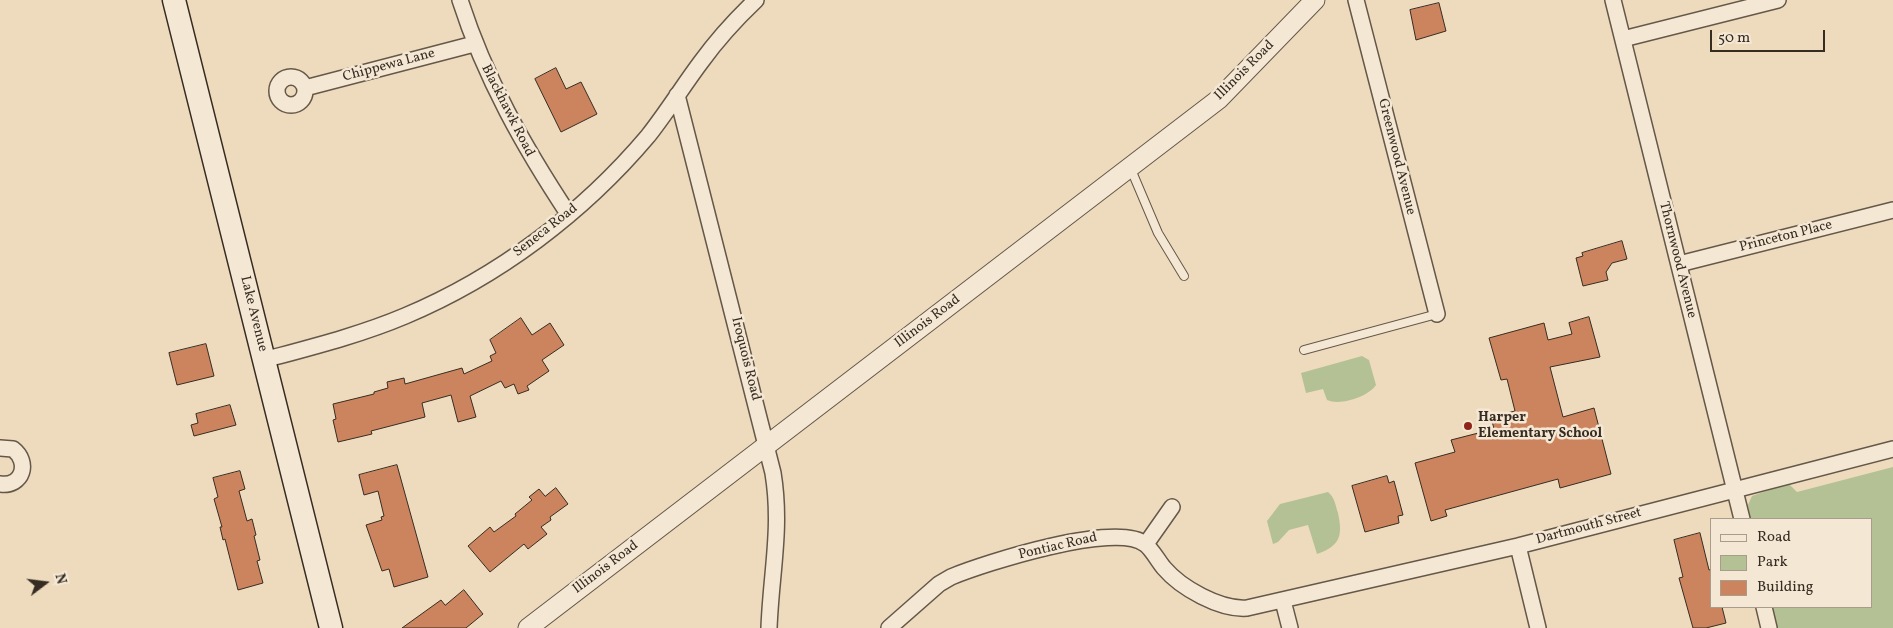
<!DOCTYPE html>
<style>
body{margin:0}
#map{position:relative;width:1893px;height:628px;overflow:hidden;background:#eedbbe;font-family:Vollkorn,serif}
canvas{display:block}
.legend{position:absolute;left:1710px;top:518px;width:162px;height:90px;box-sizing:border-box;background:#f4e8d5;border:1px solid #a89d8d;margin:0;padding:6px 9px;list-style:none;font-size:15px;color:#372c22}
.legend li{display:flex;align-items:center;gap:10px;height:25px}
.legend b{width:25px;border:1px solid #a89d8d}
.north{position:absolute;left:20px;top:558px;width:50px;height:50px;-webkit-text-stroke:4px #f4e8d5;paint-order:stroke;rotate:75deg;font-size:14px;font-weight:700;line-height:20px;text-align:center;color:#372c22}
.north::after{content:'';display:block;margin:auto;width:18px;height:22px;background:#372c22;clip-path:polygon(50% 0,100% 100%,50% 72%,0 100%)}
.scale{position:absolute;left:1710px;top:30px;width:115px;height:22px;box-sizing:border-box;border:2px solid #372c22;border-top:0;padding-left:6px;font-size:15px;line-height:18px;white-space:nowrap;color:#372c22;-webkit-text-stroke:4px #f4e8d5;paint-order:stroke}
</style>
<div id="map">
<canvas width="1893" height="628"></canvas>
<ul class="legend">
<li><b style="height:6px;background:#f4e8d5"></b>Road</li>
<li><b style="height:14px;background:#b4c195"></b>Park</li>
<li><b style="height:14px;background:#cb845d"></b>Building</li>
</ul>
<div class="north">N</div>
<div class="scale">50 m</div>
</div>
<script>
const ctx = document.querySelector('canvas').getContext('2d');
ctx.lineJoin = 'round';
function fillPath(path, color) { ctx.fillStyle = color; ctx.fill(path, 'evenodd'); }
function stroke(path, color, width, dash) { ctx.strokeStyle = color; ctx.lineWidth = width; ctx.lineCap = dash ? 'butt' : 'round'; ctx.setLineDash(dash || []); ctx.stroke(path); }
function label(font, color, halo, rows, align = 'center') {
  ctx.font = font + ' Vollkorn,serif'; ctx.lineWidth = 5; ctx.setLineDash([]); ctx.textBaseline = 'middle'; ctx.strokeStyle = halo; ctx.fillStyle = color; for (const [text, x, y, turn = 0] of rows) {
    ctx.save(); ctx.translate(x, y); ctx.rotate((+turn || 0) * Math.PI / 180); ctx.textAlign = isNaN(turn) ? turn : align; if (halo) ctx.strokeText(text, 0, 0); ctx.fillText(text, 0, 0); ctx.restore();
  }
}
const green = new Path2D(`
 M 1362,356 L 1369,360 L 1376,385 C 1368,397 1340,406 1327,400 L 1323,389 L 1306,393 L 1301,373 Z
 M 1893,467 L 1893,628 L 1777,628 L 1772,607 L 1872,607 L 1872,519 L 1750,519 L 1748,505 L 1752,496 L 1788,483 L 1797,492 Z
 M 1328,492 C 1335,498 1335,504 1338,513 C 1343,536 1340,546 1317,554 L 1308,525 L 1289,530 L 1278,542 L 1273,544 L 1267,521 L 1280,504 Z`);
const building = new Path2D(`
 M 1439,3 L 1446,31 L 1416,40 L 1410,10 Z
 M 556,68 L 566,89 L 581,82 L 597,114 L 561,132 L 535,79 Z
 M 1622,241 L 1627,259 L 1612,263 L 1606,272 L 1608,280 L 1583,286 L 1576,258 L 1583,256 L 1582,253 Z
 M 1589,317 L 1600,357 L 1550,367 L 1563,417 L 1594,408 L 1611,474 L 1560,488 L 1558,479 L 1445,510 L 1447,516 L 1431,521 L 1415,463 L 1455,452 L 1451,440 L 1494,429 L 1491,417 L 1515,411 L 1507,379 L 1501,380 L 1489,338 L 1544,323 L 1548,340 L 1572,334 L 1569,323 Z
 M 521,318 L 532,335 L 550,323 L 564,345 L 542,360 L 549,371 L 527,386 L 529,390 L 518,394 L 514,384 L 505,388 L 501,381 L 470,396 L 476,417 L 458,422 L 451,395 L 422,403 L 425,417 L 371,431 L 372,434 L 338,442 L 333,420 L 336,419 L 333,404 L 374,394 L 374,392 L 388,388 L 387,382 L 404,378 L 405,384 L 462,368 L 464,374 L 492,361 L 490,356 L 496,353 L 490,340 Z
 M 206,344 L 214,376 L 177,385 L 169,353 Z
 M 230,405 L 236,425 L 194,436 L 191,425 L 198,423 L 196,414 Z
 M 397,465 L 428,577 L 394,587 L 389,569 L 382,571 L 366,525 L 382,520 L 381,517 L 384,516 L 378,491 L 364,495 L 359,475 Z
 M 240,471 L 245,489 L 239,491 L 247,521 L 252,519 L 256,535 L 254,536 L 260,560 L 257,561 L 263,583 L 238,590 L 225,539 L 223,540 L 220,527 L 222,527 L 214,499 L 218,497 L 213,478 Z
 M 1387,476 L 1389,483 L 1394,481 L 1403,515 L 1398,516 L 1399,523 L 1365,532 L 1352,486 Z
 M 556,488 L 568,504 L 550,517 L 551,520 L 541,527 L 547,534 L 528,549 L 524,544 L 490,572 L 468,546 L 490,527 L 494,532 L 516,516 L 515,514 L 532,500 L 529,497 L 539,489 L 545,496 Z
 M 1700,533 L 1709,570 L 1712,569 L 1712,607 L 1722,607 L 1726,623 L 1706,628 L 1693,628 L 1679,578 L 1683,577 L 1674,540 Z
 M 464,590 L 483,614 L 466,628 L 402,628 L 441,600 L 445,605 Z`);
const service = new Path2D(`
 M 1130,167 L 1158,233 L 1184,276
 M 1304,350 L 1437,314`);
const minor = new Path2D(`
 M 460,0 C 485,78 524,147 569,215
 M 1356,0 L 1437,314
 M 1613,0 L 1742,519
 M 1623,39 L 1778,0
 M277 91a14 14 0 1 1 28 0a14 14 0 1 1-28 0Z
 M 305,88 L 474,44
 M 677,95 L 773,473 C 782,528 771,573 769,628
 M 1679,264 L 1893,210
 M 264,360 C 312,347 360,335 405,316 C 498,277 583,213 648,136 C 667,112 683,86 701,62 C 717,40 736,19 756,0
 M 0,448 L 13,449 C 30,462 23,487 0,484
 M 1146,544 L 1172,507
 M 1518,546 L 1538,628
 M 1283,601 L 1290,628
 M 1764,607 L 1769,628
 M 889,628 L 939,584 L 951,577 C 985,563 1116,521 1145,544 C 1152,549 1158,561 1164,568 C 1181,588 1220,610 1247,608 L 1518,546 L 1893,449`);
const tertiary = new Path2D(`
 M 528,628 L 1219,99 L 1315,0`);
const secondary = new Path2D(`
 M 174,0 L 331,628`);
const markers = [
 [1468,426,5,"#8f2418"]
];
const streetNames = [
 ["Chippewa Lane",389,66,-15],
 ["Illinois Road",1245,71,-45],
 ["Blackhawk Road",507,111,63],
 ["Greenwood Avenue",1396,157,76],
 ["Seneca Road",546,231,-38],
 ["Princeton Place",1786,237,-14],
 ["Thornwood Avenue",1677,260,76],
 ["Lake Avenue",253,314,76],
 ["Illinois Road",928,322,-37],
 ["Iroquois Road",745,359,76],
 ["Dartmouth Street",1589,527,-15],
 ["Pontiac Road",1058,547,-13],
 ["Illinois Road",606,568,-37]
];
const poiNames = [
 ["Harper",1478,418],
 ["Elementary School",1478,434]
];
fillPath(green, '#b4c195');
fillPath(building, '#cb845d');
stroke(building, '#372c22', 1);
stroke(service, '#655849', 10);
stroke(minor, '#655849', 18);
stroke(tertiary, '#655849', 21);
stroke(secondary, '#372c22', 25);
stroke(service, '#f4e8d5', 8);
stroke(minor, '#f4e8d5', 15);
stroke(tertiary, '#f4e8d5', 19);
stroke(secondary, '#f4e8d5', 22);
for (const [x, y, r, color] of markers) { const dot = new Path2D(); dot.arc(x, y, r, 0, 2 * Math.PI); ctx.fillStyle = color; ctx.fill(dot); stroke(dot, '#f4e8d5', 2); }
label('14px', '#372c22', '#f4e8d5', streetNames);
label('bold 14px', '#372c22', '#f4e8d5', poiNames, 'left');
</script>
